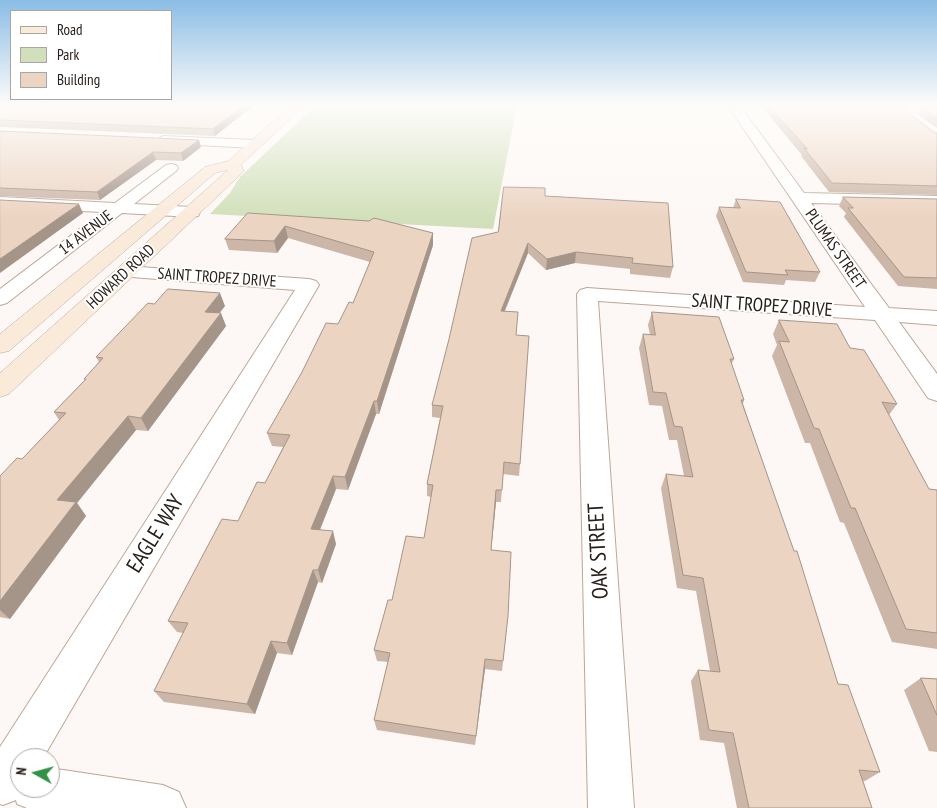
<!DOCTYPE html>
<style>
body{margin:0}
#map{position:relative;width:937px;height:808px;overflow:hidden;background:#fdf8f5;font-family:"PT Sans Narrow",sans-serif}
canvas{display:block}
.legend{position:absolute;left:10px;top:10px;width:162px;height:90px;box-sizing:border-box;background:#fff;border:1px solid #a9a6a3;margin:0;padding:6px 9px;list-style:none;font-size:15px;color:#29201a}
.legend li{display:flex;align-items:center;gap:10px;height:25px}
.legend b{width:25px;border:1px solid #a9a6a3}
.north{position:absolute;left:10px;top:748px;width:50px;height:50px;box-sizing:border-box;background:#fff;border:1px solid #a9a6a3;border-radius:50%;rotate:277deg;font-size:14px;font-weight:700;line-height:20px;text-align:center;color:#29201a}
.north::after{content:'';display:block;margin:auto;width:18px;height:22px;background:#329145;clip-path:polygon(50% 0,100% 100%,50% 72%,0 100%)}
</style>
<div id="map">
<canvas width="937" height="808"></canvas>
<ul class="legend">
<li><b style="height:6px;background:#faeada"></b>Road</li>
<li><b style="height:14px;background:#d1e0ba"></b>Park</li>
<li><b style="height:14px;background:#ecd4c2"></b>Building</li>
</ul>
<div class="north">N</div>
</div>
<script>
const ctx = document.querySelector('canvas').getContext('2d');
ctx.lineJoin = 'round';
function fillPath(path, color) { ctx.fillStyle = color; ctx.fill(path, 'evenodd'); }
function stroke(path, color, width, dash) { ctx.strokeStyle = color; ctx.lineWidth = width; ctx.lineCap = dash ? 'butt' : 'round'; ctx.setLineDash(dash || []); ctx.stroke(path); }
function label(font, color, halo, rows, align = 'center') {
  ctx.font = font + ' "PT Sans Narrow",sans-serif'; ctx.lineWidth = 4; ctx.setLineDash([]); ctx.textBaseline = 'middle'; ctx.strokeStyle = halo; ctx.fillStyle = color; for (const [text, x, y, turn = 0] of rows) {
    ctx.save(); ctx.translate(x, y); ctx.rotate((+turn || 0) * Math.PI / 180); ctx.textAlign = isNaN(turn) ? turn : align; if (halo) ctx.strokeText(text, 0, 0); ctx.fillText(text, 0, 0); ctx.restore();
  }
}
const green = new Path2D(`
 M 315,106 L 517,106 L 493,229 L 210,214 L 230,193 L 240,177 Z`);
const minor = new Path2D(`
 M 728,106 L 740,106 L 804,193 L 937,196 L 937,206 L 811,203 L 889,308 L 937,311 L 937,325 L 899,322 L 937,374 L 937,401 L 928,398 L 875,320 L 598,301 L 634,808 L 588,808 L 577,294 L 580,290 L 587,288 L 865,307 Z
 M 894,106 L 937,106 L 937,113 L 898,112 L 894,110 L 892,108 Z
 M 163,136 L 255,140 L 262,144 L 255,148 L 158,143 L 156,140 Z
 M 171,164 L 176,165 L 178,168 L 176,171 L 134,204 L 192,207 L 198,208 L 200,212 L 198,216 L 192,217 L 122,213 L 7,303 L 0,305 L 0,289 L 102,212 L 0,207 L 0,197 L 115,203 L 166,165 Z
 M 126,266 L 309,279 L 316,281 L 319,285 L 43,758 L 20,758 L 20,788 L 50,788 L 50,768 L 163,785 L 179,792 L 186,808 L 27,808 L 17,804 L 16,800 L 3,805 L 0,804 L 0,747 L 295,290 L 119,276 L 116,272 L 119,268 Z`);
const secondary = new Path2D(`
 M 291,106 L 304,106 L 241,165 L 244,171 L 241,174 L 9,394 L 0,397 L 0,373 L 228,170 L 215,173 L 9,351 L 0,353 L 0,334 L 205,167 L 228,161 Z`);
const wall = new Path2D(`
 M 0,106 L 253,106 L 215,136 L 0,127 Z
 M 761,106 L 900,106 L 935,133 L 937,133 L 937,195 L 829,192 L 801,156 L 802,155 Z
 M 921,107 L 937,107 L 937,128 L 917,114 Z
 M 0,131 L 201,147 L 183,161 L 156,160 L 100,200 L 0,196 Z
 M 545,196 L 673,267 L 670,278 L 630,274 L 630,269 L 575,263 L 546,270 L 528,253 L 505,311 L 516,335 L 520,464 L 519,476 L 503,474 L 501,502 L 496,502 L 491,550 L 508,616 L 502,671 L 485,669 L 475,745 L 377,730 L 374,720 L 388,662 L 377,661 L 374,650 L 392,600 L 424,538 L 431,497 L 427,496 L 427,484 L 440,418 L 432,417 L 432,405 L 498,232 Z
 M 843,197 L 937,199 L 937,289 L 898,286 L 844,217 L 846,213 L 839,206 Z
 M 736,199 L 820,272 L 815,282 L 786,280 L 784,285 L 743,282 L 716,216 L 719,207 L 733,208 Z
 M 248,213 L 433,233 L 433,245 L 379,414 L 376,414 L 348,490 L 336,489 L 320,530 L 336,544 L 322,583 L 318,582 L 292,655 L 277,653 L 255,714 L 164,702 L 154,691 L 183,633 L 177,632 L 168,621 L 265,483 L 283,447 L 272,446 L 267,433 L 353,303 L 370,262 L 288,238 L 277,253 L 229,250 L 225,239 Z
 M 225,306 L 219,313 L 226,326 L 148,431 L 136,430 L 77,503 L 86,516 L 10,619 L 0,617 L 0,476 L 22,459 L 59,420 L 54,412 L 85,380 L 84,379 L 99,362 L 96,357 Z
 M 652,312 L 734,359 L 731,365 L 744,400 L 743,404 L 838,684 L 880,772 L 865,781 L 863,781 L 872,808 L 737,808 L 724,743 L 700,740 L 691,681 L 698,670 L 710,671 L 696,591 L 677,588 L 661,488 L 666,474 L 684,476 L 677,440 L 669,440 L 662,406 L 649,405 L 639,348 L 643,334 L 650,335 L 648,325 Z
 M 779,320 L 850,348 L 897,404 L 889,415 L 929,489 L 937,490 L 937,649 L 892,642 L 844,523 L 840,522 L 810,443 L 805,443 L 772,356 L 777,345 L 773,334 Z
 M 921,678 L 937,679 L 937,752 L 929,751 L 904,690 Z`);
const shadedWall = new Path2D(`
 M 243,106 L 253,106 L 215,136 L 213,129 Z
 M 199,140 L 201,147 L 183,161 L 181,153 Z
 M 153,152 L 156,160 L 100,200 L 97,192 Z
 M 79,204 L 83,213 L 0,273 L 0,259 Z
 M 285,226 L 288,238 L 277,253 L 274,241 Z
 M 433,233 L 433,245 L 379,414 L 377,401 Z
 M 528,243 L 528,253 L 500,322 L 501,311 Z
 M 576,252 L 575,263 L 546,270 L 547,259 Z
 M 220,293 L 225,306 L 210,325 L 205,312 Z
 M 221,313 L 226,326 L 148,431 L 141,418 Z
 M 374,401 L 376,414 L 348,490 L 345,477 Z
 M 128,416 L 136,430 L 77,503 L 86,516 L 10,619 L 0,610 L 0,601 L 57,500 Z
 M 333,476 L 336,489 L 315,542 L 311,529 Z
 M 496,490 L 496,502 L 490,562 Z
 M 333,531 L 336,544 L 322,583 L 318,570 Z
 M 313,570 L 318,582 L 292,655 L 287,643 Z
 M 271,641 L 277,653 L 255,714 L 247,704 Z
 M 485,659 L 485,669 L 475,745 L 476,736 Z`);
const building = new Path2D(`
 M 0,106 L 243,106 L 213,129 L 0,120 Z
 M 769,106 L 900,106 L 935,133 L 937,133 L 937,186 L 832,183 L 804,148 L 807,149 Z
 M 921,107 L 937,107 L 937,118 Z
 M 0,131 L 199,140 L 181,153 L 153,152 L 97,192 L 0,188 Z
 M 504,187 L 545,188 L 545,196 L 668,203 L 673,267 L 632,263 L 633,258 L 576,252 L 547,259 L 528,243 L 501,311 L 518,312 L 516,335 L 529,336 L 520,464 L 504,462 L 502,490 L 496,490 L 491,550 L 511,552 L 508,616 L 503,661 L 485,659 L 476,736 L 374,720 L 390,653 L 374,650 L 388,600 L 392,600 L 406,536 L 424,538 L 433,485 L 427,484 L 443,406 L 432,405 L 449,339 L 472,238 L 498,232 Z
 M 843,197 L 937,199 L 937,278 L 904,277 L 848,208 L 853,208 Z
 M 736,199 L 780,202 L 820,272 L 785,270 L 788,275 L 746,272 L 719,207 L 740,208 Z
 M 0,200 L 79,204 L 0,259 Z
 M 248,213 L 369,221 L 374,218 L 433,233 L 377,401 L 374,401 L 345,477 L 333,476 L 311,529 L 333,531 L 318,570 L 313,570 L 287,643 L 271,641 L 247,704 L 154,691 L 188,623 L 168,621 L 222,519 L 238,521 L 257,482 L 265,483 L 290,435 L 267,433 L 302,372 L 326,323 L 338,324 L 349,302 L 353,303 L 374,252 L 285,226 L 274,241 L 225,239 Z
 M 168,289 L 220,293 L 205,312 L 221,313 L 141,418 L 128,416 L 57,500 L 76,502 L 0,601 L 0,476 L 17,458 L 22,459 L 66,413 L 54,412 L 86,379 L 84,379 L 103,358 L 96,357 L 148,303 L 154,304 Z
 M 652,312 L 719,317 L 734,359 L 730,359 L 744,400 L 741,400 L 794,551 L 797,551 L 838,684 L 848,685 L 880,772 L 859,770 L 872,808 L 749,808 L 733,733 L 709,730 L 698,670 L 720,672 L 703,578 L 683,575 L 666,474 L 693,477 L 682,427 L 674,426 L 666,393 L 653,392 L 643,334 L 655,335 Z
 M 779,320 L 837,324 L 850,348 L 864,350 L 897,404 L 882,402 L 929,489 L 937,490 L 937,633 L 906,629 L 855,508 L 851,508 L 819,429 L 814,428 L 779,341 L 789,342 Z
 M 921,678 L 937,679 L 937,715 Z`);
const farStreetnames = [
 ["14 AVENUE",86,233,-37],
 ["PLUMAS STREET",835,249,55],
 ["HOWARD ROAD",121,277,-43],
 ["SAINT TROPEZ DRIVE",217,278,4]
];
const streetNames = [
 ["SAINT TROPEZ DRIVE",762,306,4]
];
const nearStreetnames = [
 ["EAGLE WAY",156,534,-58],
 ["OAK STREET",599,551,-93]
];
fillPath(green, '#d1e0ba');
stroke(minor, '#bea695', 2);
stroke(secondary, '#bea695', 1);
fillPath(minor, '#fff');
fillPath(secondary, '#faeada');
fillPath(wall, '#cbb6a7');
fillPath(shadedWall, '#a59488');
fillPath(building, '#ecd4c2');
stroke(building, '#a59488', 1);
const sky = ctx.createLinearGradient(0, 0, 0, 219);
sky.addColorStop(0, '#8bbde6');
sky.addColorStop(0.48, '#fefcfa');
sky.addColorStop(1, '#fefcfa00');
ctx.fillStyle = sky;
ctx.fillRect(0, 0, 937, 219);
label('16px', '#29201a', '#fff', farStreetnames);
label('19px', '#29201a', '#fff', streetNames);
label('22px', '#29201a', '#fff', nearStreetnames);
</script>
